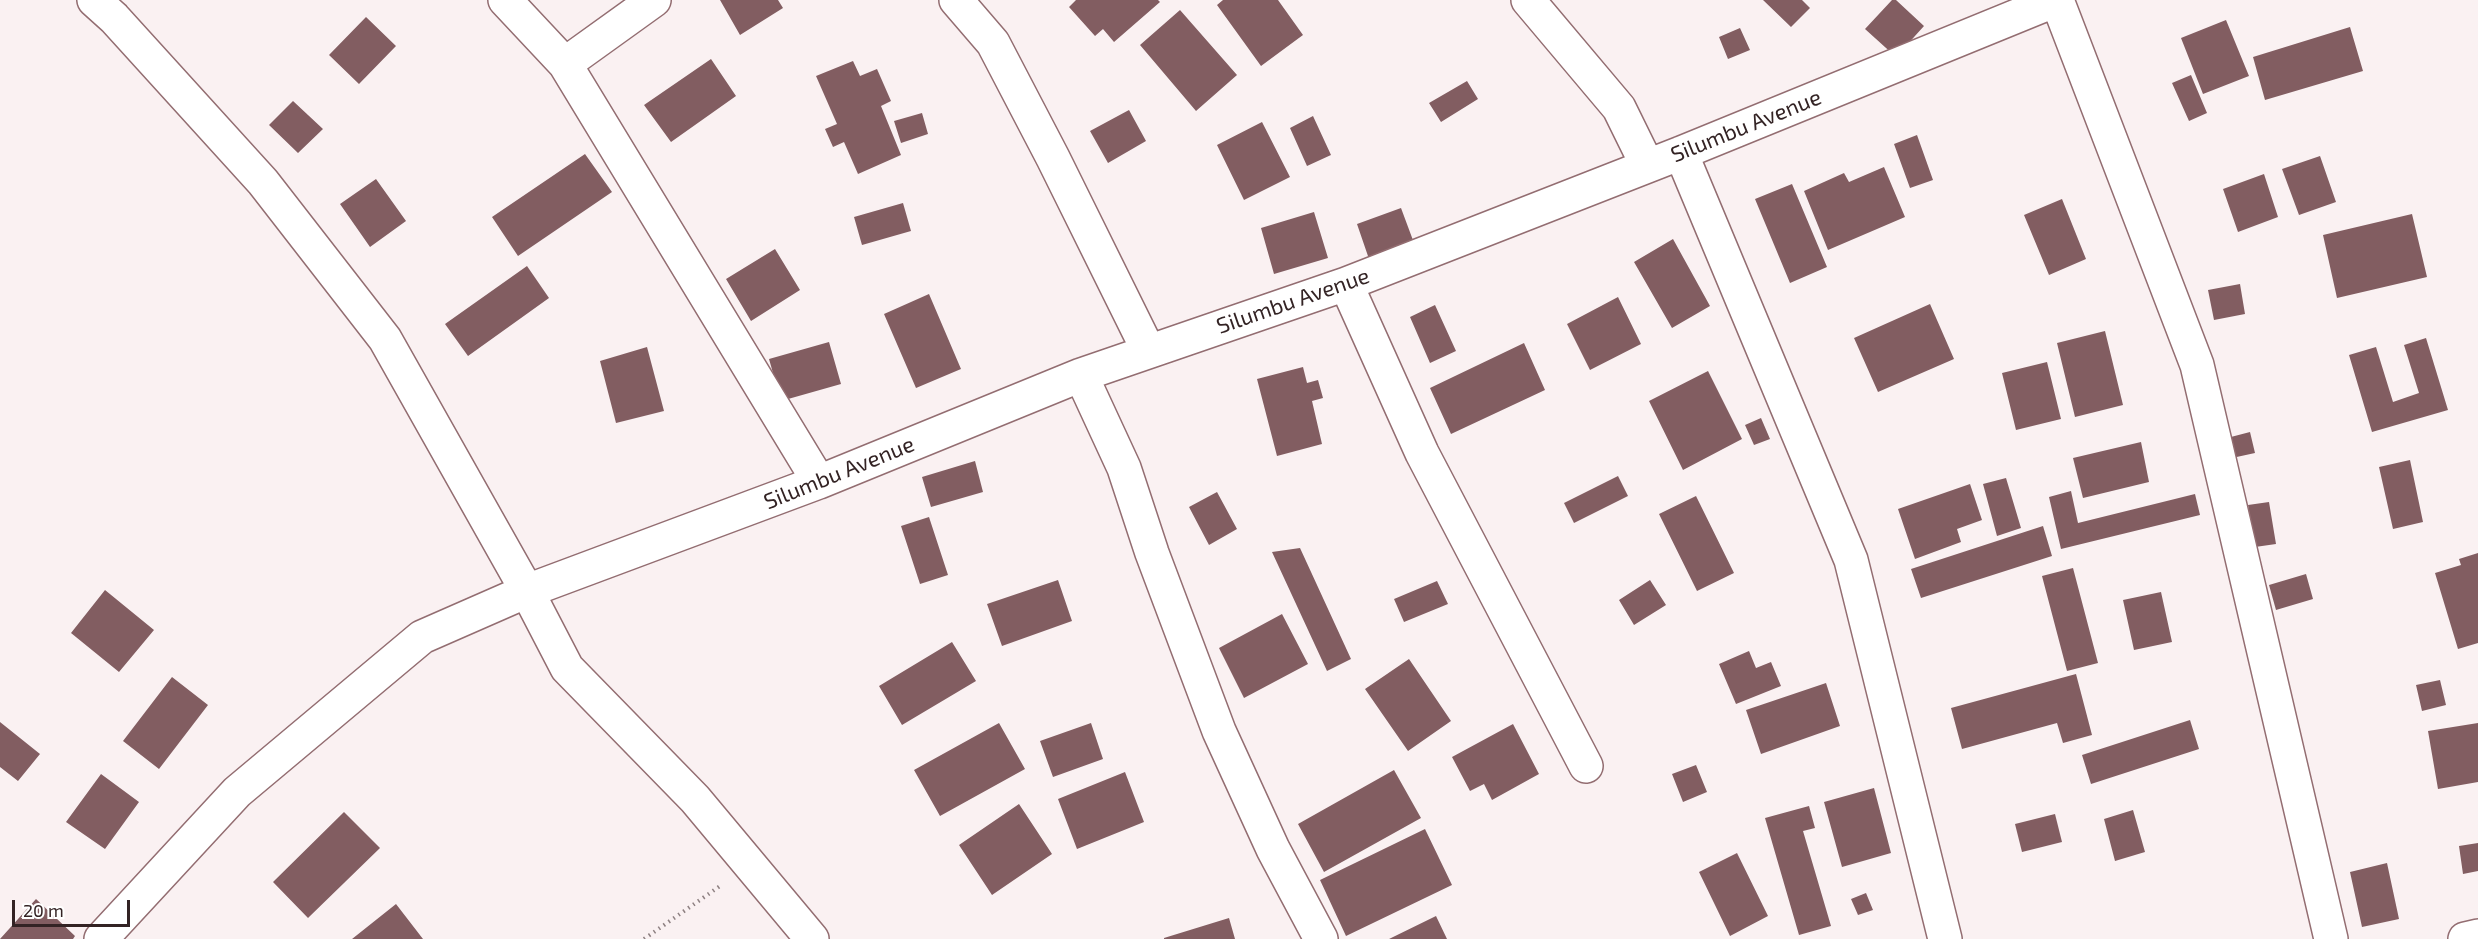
<!DOCTYPE html>
<style>
body{margin:0}
#map{position:relative;width:2478px;height:939px;overflow:hidden;background:#faf1f2;font-family:"Exo 2",sans-serif}
canvas{display:block}
.scale{position:absolute;left:12px;top:900px;width:118px;height:27px;box-sizing:border-box;border:3px solid #332324;border-top:0;padding-left:8px;font-size:18px;line-height:21px;white-space:nowrap;color:#332324;-webkit-text-stroke:4px #fff;paint-order:stroke}
</style>
<div id="map">
<canvas width="2478" height="939"></canvas>
<div class="scale">20 m</div>
</div>
<script>
const ctx = document.querySelector('canvas').getContext('2d');
ctx.lineJoin = 'round';
function fillPath(path, color) { ctx.fillStyle = color; ctx.fill(path, 'evenodd'); }
function stroke(path, color, width, dash) { ctx.strokeStyle = color; ctx.lineWidth = width; ctx.lineCap = dash ? 'butt' : 'round'; ctx.setLineDash(dash || []); ctx.stroke(path); }
function label(font, color, halo, rows, align = 'center') {
  ctx.font = font + ' "Exo 2",sans-serif'; ctx.lineWidth = 6; ctx.setLineDash([]); ctx.textBaseline = 'middle'; ctx.strokeStyle = halo; ctx.fillStyle = color; for (const [text, x, y, turn = 0] of rows) {
    ctx.save(); ctx.translate(x, y); ctx.rotate((+turn || 0) * Math.PI / 180); ctx.textAlign = isNaN(turn) ? turn : align; if (halo) ctx.strokeText(text, 0, 0); ctx.fillText(text, 0, 0); ctx.restore();
  }
}
const building = new Path2D(`
 M 720,0 L 778,0 L 783,8 L 740,35 Z
 M 1076,0 L 1158,0 L 1160,2 L 1114,42 L 1103,29 L 1095,36 L 1069,7 Z
 M 1223,0 L 1278,0 L 1303,35 L 1261,66 L 1217,5 Z
 M 1763,0 L 1802,0 L 1810,8 L 1791,27 Z
 M 1892,0 L 1896,0 L 1924,26 L 1896,57 L 1865,29 Z
 M 1180,10 L 1237,75 L 1196,111 L 1140,45 Z
 M 366,17 L 396,46 L 359,84 L 329,55 Z
 M 2226,20 L 2249,76 L 2203,94 L 2181,38 Z
 M 2350,27 L 2363,71 L 2265,100 L 2253,57 Z
 M 1740,28 L 1750,50 L 1728,59 L 1719,37 Z
 M 711,59 L 736,96 L 671,142 L 644,105 Z
 M 853,61 L 860,76 L 877,69 L 891,101 L 881,106 L 901,155 L 858,174 L 844,142 L 833,147 L 825,129 L 837,124 L 816,76 Z
 M 2191,75 L 2207,113 L 2189,121 L 2172,83 Z
 M 1467,81 L 1478,99 L 1441,122 L 1429,103 Z
 M 293,101 L 323,129 L 298,153 L 269,125 Z
 M 1129,110 L 1146,141 L 1108,163 L 1090,131 Z
 M 922,113 L 928,134 L 901,143 L 894,121 Z
 M 1313,116 L 1331,155 L 1307,166 L 1290,128 Z
 M 1262,122 L 1290,177 L 1244,200 L 1217,145 Z
 M 1917,135 L 1933,180 L 1910,188 L 1894,144 Z
 M 585,154 L 612,192 L 518,256 L 492,217 Z
 M 2320,156 L 2336,202 L 2299,215 L 2282,169 Z
 M 1884,167 L 1905,217 L 1828,250 L 1804,191 L 1844,173 L 1849,182 Z
 M 2264,174 L 2278,217 L 2238,232 L 2223,189 Z
 M 376,179 L 406,221 L 370,247 L 340,204 Z
 M 1792,184 L 1827,267 L 1790,283 L 1755,199 Z
 M 2062,199 L 2086,259 L 2049,275 L 2024,215 Z
 M 903,203 L 911,231 L 862,245 L 854,217 Z
 M 1401,208 L 1414,243 L 1369,259 L 1357,224 Z
 M 1314,212 L 1328,258 L 1274,274 L 1261,228 Z
 M 2412,214 L 2427,277 L 2337,298 L 2323,235 Z
 M 1673,239 L 1710,306 L 1672,328 L 1634,262 Z
 M 775,249 L 800,290 L 751,321 L 726,279 Z
 M 527,266 L 549,298 L 468,356 L 445,324 Z
 M 2240,284 L 2245,314 L 2214,320 L 2208,290 Z
 M 929,294 L 961,369 L 916,388 L 884,314 Z
 M 1618,297 L 1641,344 L 1590,370 L 1567,324 Z
 M 1930,304 L 1954,359 L 1878,392 L 1854,338 Z
 M 1435,305 L 1456,351 L 1430,363 L 1410,317 Z
 M 2105,331 L 2123,405 L 2075,417 L 2057,343 Z
 M 2426,338 L 2448,410 L 2372,432 L 2349,355 L 2376,347 L 2393,402 L 2419,393 L 2404,345 Z
 M 829,342 L 841,384 L 781,401 L 769,359 Z
 M 1524,343 L 1545,390 L 1451,434 L 1430,388 Z
 M 647,347 L 664,411 L 616,423 L 600,361 Z
 M 2047,362 L 2061,419 L 2016,430 L 2002,373 Z
 M 1303,367 L 1307,383 L 1318,380 L 1323,398 L 1312,401 L 1322,444 L 1277,456 L 1257,379 Z
 M 1708,371 L 1742,439 L 1683,470 L 1649,401 Z
 M 1761,418 L 1770,439 L 1754,445 L 1745,425 Z
 M 2250,432 L 2255,453 L 2232,458 L 2227,438 Z
 M 2141,442 L 2149,482 L 2083,498 L 2073,458 Z
 M 2410,460 L 2423,522 L 2393,529 L 2379,467 Z
 M 975,461 L 983,492 L 931,507 L 922,477 Z
 M 1618,476 L 1628,496 L 1574,523 L 1564,503 Z
 M 2006,478 L 2021,528 L 1997,536 L 1983,484 Z
 M 1970,484 L 1982,520 L 1957,529 L 1961,542 L 1915,559 L 1898,509 Z
 M 2071,491 L 2078,523 L 2195,494 L 2200,515 L 2061,549 L 2049,497 Z
 M 1217,492 L 1237,529 L 1209,545 L 1189,507 Z
 M 1696,496 L 1734,573 L 1697,591 L 1659,514 Z
 M 2269,502 L 2276,544 L 2255,547 L 2248,505 Z
 M 929,517 L 948,575 L 920,584 L 901,526 Z
 M 2043,526 L 2052,556 L 1921,598 L 1911,569 Z
 M 1300,548 L 1351,659 L 1327,671 L 1272,552 Z
 M 2478,553 L 2478,643 L 2458,649 L 2435,573 L 2461,565 L 2459,559 Z
 M 2073,568 L 2098,663 L 2067,671 L 2042,576 Z
 M 2306,574 L 2313,599 L 2276,610 L 2269,585 Z
 M 1058,580 L 1072,621 L 1002,646 L 987,604 Z
 M 1650,580 L 1666,605 L 1634,625 L 1619,600 Z
 M 1437,581 L 1448,604 L 1404,622 L 1394,599 Z
 M 105,590 L 154,630 L 119,672 L 71,633 Z
 M 2161,592 L 2172,642 L 2134,650 L 2123,600 Z
 M 1282,614 L 1308,664 L 1244,698 L 1219,648 Z
 M 952,642 L 976,681 L 902,725 L 879,686 Z
 M 1749,651 L 1756,668 L 1771,662 L 1781,686 L 1736,704 L 1719,664 Z
 M 1409,659 L 1451,721 L 1408,751 L 1365,689 Z
 M 2076,674 L 2092,735 L 2063,743 L 2057,723 L 1962,749 L 1951,708 Z
 M 172,677 L 208,705 L 159,769 L 123,741 Z
 M 2440,680 L 2446,705 L 2422,711 L 2416,685 Z
 M 1826,683 L 1840,726 L 1761,754 L 1746,710 Z
 M 2190,720 L 2199,749 L 2091,784 L 2082,755 Z
 M 0,722 L 40,754 L 18,781 L 0,767 Z
 M 999,723 L 1025,769 L 940,816 L 914,770 Z
 M 1091,723 L 1103,759 L 1053,777 L 1040,741 Z
 M 2478,723 L 2478,782 L 2438,789 L 2428,731 Z
 M 1513,724 L 1539,774 L 1492,800 L 1484,784 L 1470,791 L 1452,757 Z
 M 1696,765 L 1707,792 L 1683,802 L 1672,774 Z
 M 1394,770 L 1421,818 L 1324,872 L 1298,824 Z
 M 1125,772 L 1144,822 L 1077,849 L 1058,799 Z
 M 101,774 L 139,802 L 105,849 L 66,822 Z
 M 1874,788 L 1891,853 L 1842,867 L 1824,802 Z
 M 1019,804 L 1052,854 L 992,895 L 959,845 Z
 M 1809,806 L 1815,828 L 1803,831 L 1831,926 L 1799,935 L 1765,818 Z
 M 2133,810 L 2145,852 L 2115,861 L 2104,819 Z
 M 344,812 L 380,848 L 308,918 L 273,882 Z
 M 2055,814 L 2062,842 L 2022,852 L 2015,824 Z
 M 1425,829 L 1452,885 L 1346,936 L 1320,880 Z
 M 2478,843 L 2478,871 L 2463,874 L 2459,846 Z
 M 1737,853 L 1768,916 L 1730,936 L 1699,872 Z
 M 2387,863 L 2399,919 L 2362,927 L 2350,872 Z
 M 1866,893 L 1873,910 L 1858,915 L 1851,899 Z
 M 36,899 L 75,936 L 73,939 L 0,939 Z
 M 396,904 L 423,939 L 352,939 Z
 M 1436,916 L 1447,939 L 1389,939 Z
 M 1229,918 L 1235,939 L 1164,939 L 1164,938 Z`);
const path = new Path2D(`
 M 644,939 L 720,886`);
const minor = new Path2D(`
 M 94,0 L 114,18 L 263,182 L 385,339 L 527,591 L 567,668 L 695,799 L 812,939
 M 505,0 L 565,64 L 654,0
 M 956,0 L 993,43 L 1053,158 L 1148,350
 M 1528,0 L 1619,108 L 1647,165
 M 2057,0 L 2197,365 L 2331,939
 M 565,64 L 819,482
 M 1681,153 L 1851,560 L 1945,939
 M 1346,284 L 1422,453 L 1586,766
 M 1081,375 L 1124,468 L 1152,553 L 1219,731 L 1273,849 L 1321,939
 M 101,939 L 237,792 L 422,637 L 527,591 L 819,482 L 1081,375 L 1346,284 L 1681,153 L 2056,0
 M 2465,939 L 2478,936`);
const streetNames = [
 ["Silumbu Avenue",1746,126,-22],
 ["Silumbu Avenue",1293,301,-19],
 ["Silumbu Avenue",839,473,-22]
];
fillPath(building, '#825d61');
stroke(minor, '#936d71', 36);
stroke(path, '#8e8182', 4, [1.5, 4.5]);
stroke(minor, '#fff', 33);
label('22px', '#332324', '#fff', streetNames);
</script>
